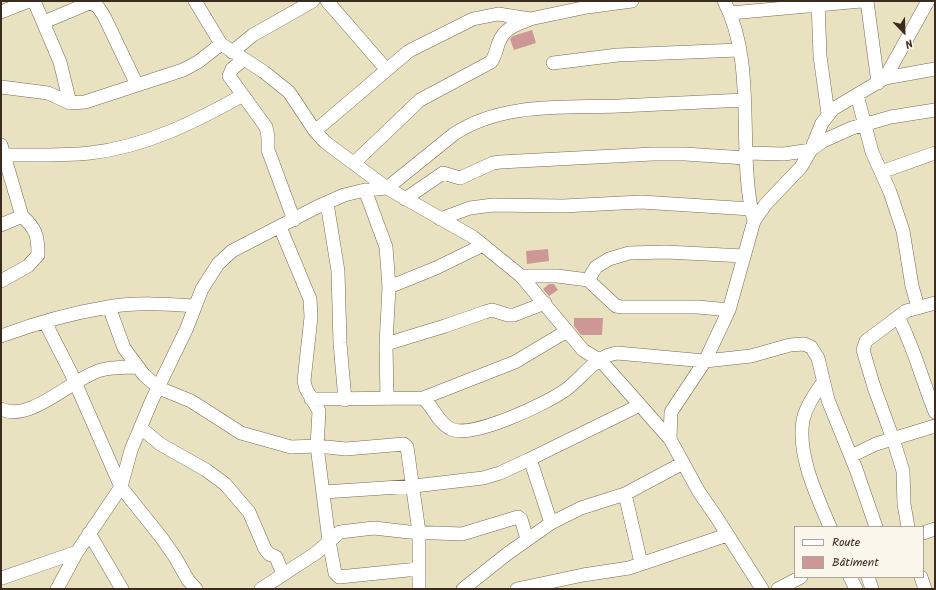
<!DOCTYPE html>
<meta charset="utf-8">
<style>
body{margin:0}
#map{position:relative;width:936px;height:590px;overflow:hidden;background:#e9e2c0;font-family:Kalam,sans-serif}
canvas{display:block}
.frame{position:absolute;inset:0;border:2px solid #3b2a1e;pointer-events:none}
.legend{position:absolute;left:794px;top:526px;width:130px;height:52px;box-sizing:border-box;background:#fbf7ec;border:1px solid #aea59a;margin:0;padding:5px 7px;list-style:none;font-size:12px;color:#3b2a1e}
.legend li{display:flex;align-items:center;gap:8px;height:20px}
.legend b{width:20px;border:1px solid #aea59a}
.north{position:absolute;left:884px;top:12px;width:40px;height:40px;-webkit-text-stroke:3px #fbf7ec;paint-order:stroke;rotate:157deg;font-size:11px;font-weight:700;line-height:16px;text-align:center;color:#3b2a1e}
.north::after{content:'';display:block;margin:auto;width:14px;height:18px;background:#3b2a1e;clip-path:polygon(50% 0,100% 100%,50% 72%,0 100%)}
</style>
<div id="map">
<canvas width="936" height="590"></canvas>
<div class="frame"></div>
<ul class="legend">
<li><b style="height:5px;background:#fff"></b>Route</li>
<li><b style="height:11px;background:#cc9794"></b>Bâtiment</li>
</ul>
<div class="north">N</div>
</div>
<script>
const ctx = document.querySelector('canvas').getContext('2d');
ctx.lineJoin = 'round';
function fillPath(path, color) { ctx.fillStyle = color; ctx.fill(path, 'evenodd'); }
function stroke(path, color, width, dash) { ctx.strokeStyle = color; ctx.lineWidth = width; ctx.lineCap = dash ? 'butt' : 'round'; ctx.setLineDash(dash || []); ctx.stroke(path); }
const building = new Path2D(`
 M 532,30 L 536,43 L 514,50 L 510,39 L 513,36 Z
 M 548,249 L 549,261 L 527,264 L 526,251 Z
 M 549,284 L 554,284 L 558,290 L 549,296 L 543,289 Z
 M 574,318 L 603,318 L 602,335 L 581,335 L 574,326 Z`);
const minor = new Path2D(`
 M 34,1 L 60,62 L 70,103
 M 88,1 L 98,7 L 104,16 L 137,85
 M 195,1 L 221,44 L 264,72 L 289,92 L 315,131 L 325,142 L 387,188 L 473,237 L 521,276 L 583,350 L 601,361 L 670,439 L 699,492 L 717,518 L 762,589
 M 327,1 L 386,69
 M 724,1 C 757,63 737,149 753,217
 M 818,1 L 820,56 L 828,114
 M 867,1 L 878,83
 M 1,12 L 29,1
 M 731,13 L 861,1
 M 44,22 L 94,1
 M 232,52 L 253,35 L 313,1
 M 243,60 L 232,69 L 229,76 L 266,127 L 268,137 L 268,150 L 294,220
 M 553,63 L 618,55 L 739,50
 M 885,78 L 935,69
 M 1,87 L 48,93 L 70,103 L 85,102 L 183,70 L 198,62 L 221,44
 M 857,95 L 872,152 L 890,192 L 903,231 L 912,286 L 918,307
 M 315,131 L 409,51 L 473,19 L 498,14 L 530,19 L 587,7 L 632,1
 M 1,145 L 22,216
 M 745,153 L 784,154 L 811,150 L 823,141 L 852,128 L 891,117 L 935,110
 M 4,155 C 32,155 61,156 90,153 C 145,147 195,122 243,95
 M 354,163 L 420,100 L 491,62 C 496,55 496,49 499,42 C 504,29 516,24 528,20
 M 881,172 L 935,153
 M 365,190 L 386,247 L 387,260 L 389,287 L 386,344 L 387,399
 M 405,199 L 443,173 L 460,178 L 493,163 L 500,162 L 653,154 L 685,154 L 745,158
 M 327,203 L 338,271 L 340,343 L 345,400
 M 440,219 L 470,208 L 493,205 L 563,206 L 641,202 L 751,209
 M 1,225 L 22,216 C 36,229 38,235 38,255 L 28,266 L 1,281
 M 280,227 L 310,299 L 311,317 L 304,381 L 306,389 L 319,411 L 317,446 L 329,541 L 335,573 L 339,577 L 418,569
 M 521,276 L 557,276 L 588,280 L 616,306 L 622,307 L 698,307 L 729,310
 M 588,280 L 596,267 L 609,259 L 629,253 L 666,252 L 744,256
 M 389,287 L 436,268 L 483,245
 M 109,307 L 124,348 L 144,375 L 159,388 L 191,401 L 241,433 L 291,447 L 317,446 L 346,449 L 404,444 L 407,447 L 419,532 L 419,589
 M 898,317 C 914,347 922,380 935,412
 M 45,322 L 71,373 L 121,487 L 161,537 L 175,557 L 188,580 L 196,589
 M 1,336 C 36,323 72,313 108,307 C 137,302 166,304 195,306
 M 386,344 L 445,326 L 485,312 L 492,310 L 508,315 L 514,315 L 545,303
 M 823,382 C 815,394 806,406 803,420 C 797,455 817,496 830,527
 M 423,398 C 433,406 438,423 451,429 C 472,439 545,404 564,391 C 582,379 594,356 617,353 L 705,361 L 751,356 L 790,345 L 804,344 L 811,347 L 818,358 L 828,400 L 856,469 L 876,527
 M 311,399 L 423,398 L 515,362 L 567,331
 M 1,409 C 31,423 72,378 101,370 C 113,367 125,367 137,367
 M 141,428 L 160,444 L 206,470 L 225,484 L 249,512 L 265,549 L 269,554 L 276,557 L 283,574
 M 670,439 L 671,412 L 705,361 L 729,310 L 754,221 L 765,205 L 801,167 L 811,150 L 822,123 L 833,109 L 885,78 L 928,1
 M 851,456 L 876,444 L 935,426
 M 324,492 L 414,486 L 483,478 L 500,473 L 530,459
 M 625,494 L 641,563
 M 551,523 L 530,459 L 640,405
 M 908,527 L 904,504 L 903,471 L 893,439 L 874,387 L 863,350 L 866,341 L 906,311 L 935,303
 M 89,533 L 122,589
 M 923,533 L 935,529
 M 850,577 L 856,589
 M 868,577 L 872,589
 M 921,577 L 925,589
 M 2,578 L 77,552
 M 57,589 L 77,552 L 121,487 L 131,450 L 152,400 L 186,330 L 202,289 L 218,264 L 232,251 L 317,207 L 344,195 L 365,190 L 387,188 L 454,134 C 502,102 565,108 619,106 C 661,104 702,102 744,100
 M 261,589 L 316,553 L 340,532 L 374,528 L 409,532 L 462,534 L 518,517 L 521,519 L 527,539
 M 463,589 L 507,554 L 551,523 L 581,508 L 625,494 L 683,463
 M 517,589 L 583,575 L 629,568 L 727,535
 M 778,589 L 801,577`);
fillPath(building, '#cc9794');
stroke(minor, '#786a57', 14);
stroke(minor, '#fff', 13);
</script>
